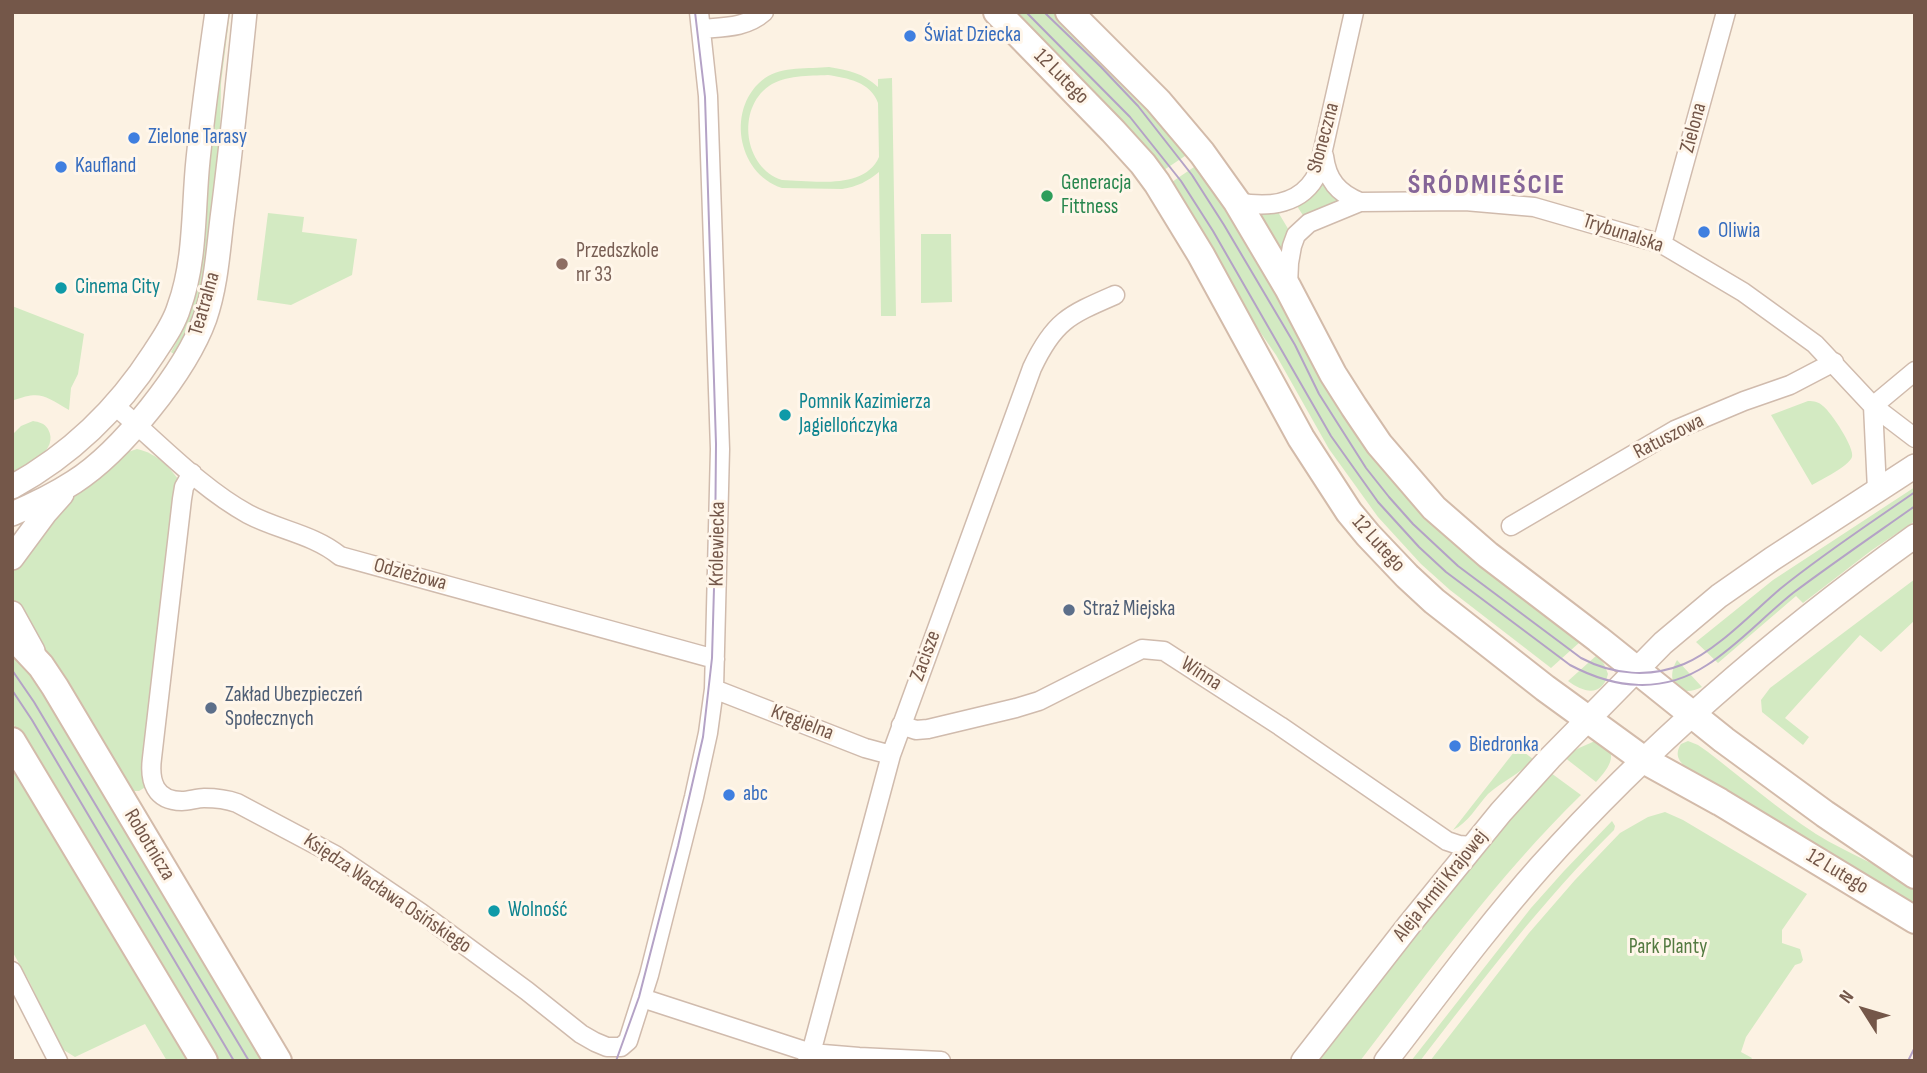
<!DOCTYPE html>
<meta charset="utf-8">
<style>
body{margin:0}
#map{position:relative;width:1927px;height:1073px;overflow:hidden;background:#fcf2e3;font-family:"Sofia Sans Condensed",sans-serif}
canvas{display:block}
.frame{position:absolute;inset:0;border:14px solid #745749;pointer-events:none}
.north{position:absolute;left:1829px;top:975px;width:70px;height:70px;-webkit-text-stroke:5px #fff6ea;paint-order:stroke;rotate:307deg;font-size:19px;font-weight:700;line-height:28px;text-align:center;color:#745749}
.north::after{content:'';display:block;margin:auto;width:24px;height:32px;background:#745749;clip-path:polygon(50% 0,100% 100%,50% 72%,0 100%)}
</style>
<div id="map">
<canvas width="1927" height="1073"></canvas>
<div class="frame"></div>
<div class="north">N</div>
</div>
<script>
const ctx = document.querySelector('canvas').getContext('2d');
ctx.lineJoin = 'round';
function fillPath(path, color) { ctx.fillStyle = color; ctx.fill(path, 'evenodd'); }
function stroke(path, color, width, dash) { ctx.strokeStyle = color; ctx.lineWidth = width; ctx.lineCap = dash ? 'butt' : 'round'; ctx.setLineDash(dash || []); ctx.stroke(path); }
function label(font, color, halo, rows, align = 'center') {
  ctx.font = font + ' "Sofia Sans Condensed",sans-serif'; ctx.lineWidth = 6; ctx.setLineDash([]); ctx.textBaseline = 'middle'; ctx.strokeStyle = halo; ctx.fillStyle = color; for (const [text, x, y, turn = 0] of rows) {
    ctx.save(); ctx.translate(x, y); ctx.rotate((+turn || 0) * Math.PI / 180); ctx.textAlign = isNaN(turn) ? turn : align; if (halo) ctx.strokeText(text, 0, 0); ctx.fillText(text, 0, 0); ctx.restore();
  }
}
const green = new Path2D(`
 M 224,12 L 230,12 L 221,83 L 220,151 L 205,281 L 191,327 L 175,355 L 171,352 C 198,307 205,261 207,209 C 208,196 205,184 206,172 C 212,118 218,65 224,12 Z
 M 1012,12 L 1055,12 L 1161,122 L 1188,154 L 1161,172 Z
 M 829,67 C 848,70 863,73 878,87 L 878,79 L 892,78 L 896,316 L 881,316 L 879,172 C 868,181 857,187 842,189 L 782,188 C 736,173 726,106 765,78 C 782,66 809,69 829,67 ZM 828,75 C 847,78 871,82 878,103 L 879,157 C 865,190 812,181 782,180 C 744,168 736,109 769,86 C 785,75 809,76 828,75 Z
 M 1197,165 C 1212,187 1228,209 1242,231 C 1289,308 1323,393 1379,464 C 1436,537 1508,586 1580,642 L 1551,668 L 1450,590 L 1421,564 L 1378,517 L 1329,449 L 1276,355 L 1238,300 L 1169,184 Z
 M 1321,183 L 1324,185 L 1338,202 L 1304,217 L 1297,206 Z
 M 1278,212 L 1290,232 L 1283,250 L 1279,249 L 1261,217 L 1262,213 Z
 M 268,213 L 304,217 L 302,232 L 357,239 L 352,275 L 291,305 L 257,300 Z
 M 921,234 L 951,234 L 952,302 L 921,303 Z
 M 12,306 L 84,334 L 78,374 L 71,388 L 69,410 C 44,396 41,390 12,401 Z
 M 1808,401 C 1814,401 1819,402 1823,406 C 1831,412 1855,448 1852,457 C 1849,466 1821,480 1812,485 L 1771,415 Z
 M 33,421 C 39,422 44,423 48,429 C 60,450 27,467 12,474 L 12,435 L 21,426 Z
 M 137,449 C 158,453 173,471 184,487 L 152,783 L 139,791 L 129,791 L 12,600 L 12,569 L 59,509 L 107,470 L 125,453 Z
 M 1915,487 L 1915,521 L 1872,550 L 1803,603 L 1796,596 L 1718,663 L 1696,642 L 1773,580 Z
 M 1915,579 L 1915,620 L 1881,652 L 1860,635 L 1785,718 L 1809,737 L 1803,745 L 1762,712 L 1761,700 L 1770,688 Z
 M 12,651 L 32,674 L 266,1061 L 215,1061 L 41,767 L 12,722 Z
 M 1597,655 L 1604,664 L 1608,674 C 1602,697 1584,693 1568,681 Z
 M 1677,660 L 1702,687 C 1679,699 1664,682 1677,660 Z
 M 1595,741 C 1622,750 1610,767 1596,782 L 1564,757 L 1579,748 Z
 M 1688,741 L 1698,745 L 1708,752 C 1743,779 1778,809 1816,834 C 1848,854 1884,866 1915,889 L 1915,906 L 1694,774 C 1683,765 1672,758 1681,744 Z
 M 1517,750 L 1521,750 L 1533,759 C 1521,774 1502,781 1488,794 C 1477,806 1468,823 1453,830 L 1514,752 Z
 M 12,759 L 175,1031 L 188,1061 L 167,1061 L 145,1024 L 75,1057 L 62,1049 L 29,981 L 12,951 Z
 M 1551,773 L 1581,795 C 1498,876 1430,970 1360,1061 L 1316,1061 L 1494,835 Z
 M 1665,812 L 1683,820 L 1807,894 L 1782,930 L 1782,943 L 1800,949 L 1803,960 L 1801,963 L 1795,965 L 1746,1037 L 1741,1052 L 1752,1058 L 1750,1061 L 1430,1061 L 1529,933 L 1575,880 L 1620,833 L 1648,817 Z
 M 1612,821 L 1615,826 L 1614,830 C 1542,901 1482,981 1420,1061 L 1411,1061 L 1531,908 L 1564,871 Z`);
const minor = new Path2D(`
 M 701,29 C 724,27 746,28 764,12
 M 1324,156 C 1327,180 1338,193 1360,202
 M 1237,202 C 1268,208 1303,205 1318,172 L 1354,12
 M 1662,244 L 1726,12
 M 1288,285 L 1289,263 L 1292,246 L 1296,235 L 1309,223 L 1360,202 L 1465,201 L 1534,207 L 1662,244 L 1743,292 L 1815,344 L 1873,406 L 1915,438
 M 115,406 C 157,441 199,487 248,514 C 278,530 313,534 340,556 L 715,659
 M 1873,406 L 1877,490
 M 1873,406 L 1915,371
 M 192,473 L 184,487 L 182,499 L 152,758 C 149,781 155,801 182,801 C 189,801 197,798 204,798 C 216,798 226,799 237,803 L 335,855 L 421,913 L 527,991 L 581,1034 L 595,1042 L 607,1047 L 621,1047 L 628,1041 L 649,975 L 694,797 L 708,733 L 714,689 L 720,449 L 708,96 L 699,12
 M 1511,526 L 1675,430 L 1744,401 L 1790,385 L 1834,362
 M 714,689 L 865,748 L 891,755
 M 901,725 L 916,730 L 928,729 L 1016,708 L 1039,701 L 1142,649 L 1164,651 L 1280,726 L 1447,841 L 1459,845 L 1472,846
 M 12,971 L 58,1061
 M 642,998 L 811,1053 L 859,1057 L 941,1061
 M 807,1061 L 811,1053 L 891,755 L 1032,368 C 1054,321 1069,315 1115,295`);
const tertiary = new Path2D(`
 M 12,487 C 70,455 118,409 154,353 C 163,339 174,324 179,307 C 196,261 193,208 198,160 C 203,111 210,61 217,12
 M 12,514 C 33,505 54,495 74,482 C 121,452 186,371 205,318 C 216,286 218,252 222,219 C 231,150 238,81 245,12
 M 12,558 L 46,512 L 62,494
 M 12,613 L 33,651
 M 1303,1061 L 1409,925 L 1501,812 L 1550,758 L 1663,643 L 1719,596 L 1772,559 L 1915,466
 M 1386,1061 C 1437,995 1486,928 1541,866 C 1652,742 1780,633 1915,536`);
const secondary = new Path2D(`
 M 997,12 L 1113,131 L 1143,164 L 1157,183 L 1201,255 L 1301,438 L 1349,512 L 1368,535 L 1407,576 L 1434,601 L 1480,637 L 1545,688 L 1644,760 L 1720,802 L 1915,920
 M 1069,12 L 1158,101 L 1202,153 L 1237,202 L 1288,288 L 1333,374 L 1354,407 L 1379,444 L 1434,508 L 1488,555 L 1598,639 L 1724,740 L 1825,814 L 1915,875
 M 12,635 L 41,666 L 55,687 L 278,1061
 M 12,741 L 204,1061`);
const tram = new Path2D(`
 M 1026,12 L 1130,117 L 1181,181 L 1213,231 L 1331,436 L 1378,502 L 1419,547 L 1446,572 L 1570,665 C 1615,689 1663,694 1707,665 C 1738,645 1764,616 1793,593 C 1833,563 1874,535 1915,506
 M 1044,12 L 1101,67 L 1138,106 L 1192,175 L 1224,225 L 1295,345 L 1319,394 L 1366,468 L 1389,497 L 1413,524 L 1458,566 L 1581,658 C 1613,675 1650,678 1684,664 C 1716,651 1753,612 1780,589 C 1823,554 1869,524 1915,492
 M 12,670 L 34,702 L 249,1061
 M 12,690 L 32,720 L 234,1061
 M 616,1061 L 639,997 L 678,846 L 703,737 L 712,658 L 715,553 L 716,444 L 705,97 L 695,12
 M 1908,1061 L 1915,1047`);
const markers = [
 [910,36,7,"#3f7fe0"],
 [134,138,7,"#3f7fe0"],
 [61,167,7,"#3f7fe0"],
 [1047,196,7,"#2e9e5b"],
 [1704,232,7,"#3f7fe0"],
 [562,264,7,"#8d6e63"],
 [61,288,7,"#0f9aa8"],
 [785,415,7,"#0f9aa8"],
 [1069,610,7,"#5c6f8a"],
 [211,708,7,"#5c6f8a"],
 [1455,746,7,"#3f7fe0"],
 [729,795,7,"#3f7fe0"],
 [494,911,7,"#0f9aa8"]
];
const shopNames = [
 ["Świat Dziecka",924,36],
 ["Zielone Tarasy",148,138],
 ["Kaufland",75,167],
 ["Oliwia",1718,232],
 ["Biedronka",1469,746],
 ["abc",743,795]
];
const streetNames = [
 ["12 Lutego",1061,77,45],
 ["Zielona",1694,128,-75],
 ["Słoneczna",1324,138,-75],
 ["Trybunalska",1623,234,18],
 ["Teatralna",205,304,-74],
 ["Ratuszowa",1669,437,-27],
 ["Królewiecka",718,544,-89],
 ["12 Lutego",1378,544,48],
 ["Odzieżowa",410,575,15],
 ["Zacisze",926,656,-70],
 ["Winna",1201,674,33],
 ["Kręgielna",802,723,21],
 ["Robotnicza",149,845,59],
 ["12 Lutego",1837,872,31],
 ["Aleja Armii Krajowej",1441,886,-51],
 ["Księdza Wacława Osińskiego",387,894,34]
];
const leisureNames = [
 ["Generacja",1061,184],
 ["Fittness",1061,208]
];
const educationNames = [
 ["Przedszkole",576,252],
 ["nr 33",576,276]
];
const cultureNames = [
 ["Cinema City",75,288],
 ["Pomnik Kazimierza",799,403],
 ["Jagiellończyka",799,427],
 ["Wolność",508,911]
];
const serviceNames = [
 ["Straż Miejska",1083,610],
 ["Zakład Ubezpieczeń",225,696],
 ["Społecznych",225,720]
];
const parkNames = [
 ["Park Planty",1668,948]
];
const districtNames = [
 ["ŚRÓDMIEŚCIE",1487,186]
];
fillPath(green, '#d3eac2');
stroke(minor, '#d0bbad', 21);
stroke(tertiary, '#d0bbad', 26);
stroke(secondary, '#d3bbaa', 30);
stroke(minor, '#fff', 18);
stroke(tertiary, '#fff', 23);
stroke(secondary, '#fff', 26);
stroke(tram, '#b4a2c6', 2);
for (const [x, y, r, color] of markers) { const dot = new Path2D(); dot.arc(x, y, r, 0, 2 * Math.PI); ctx.fillStyle = color; ctx.fill(dot); stroke(dot, '#fff6ea', 2.5); }
label('21px', '#366cbe', '#fff6ea', shopNames, 'left');
label('21px', '#745749', '#fff6ea', streetNames);
label('21px', '#27864d', '#fff6ea', leisureNames, 'left');
label('21px', '#785e54', '#fff6ea', educationNames, 'left');
label('21px', '#0d838f', '#fff6ea', cultureNames, 'left');
label('21px', '#4e5e75', '#fff6ea', serviceNames, 'left');
label('21px', '#547a41', '#fff6ea', parkNames);
ctx.letterSpacing = '2px';
label('bold 28px', '#856598', '#fff6ea', districtNames);
ctx.letterSpacing = '0px';
</script>
